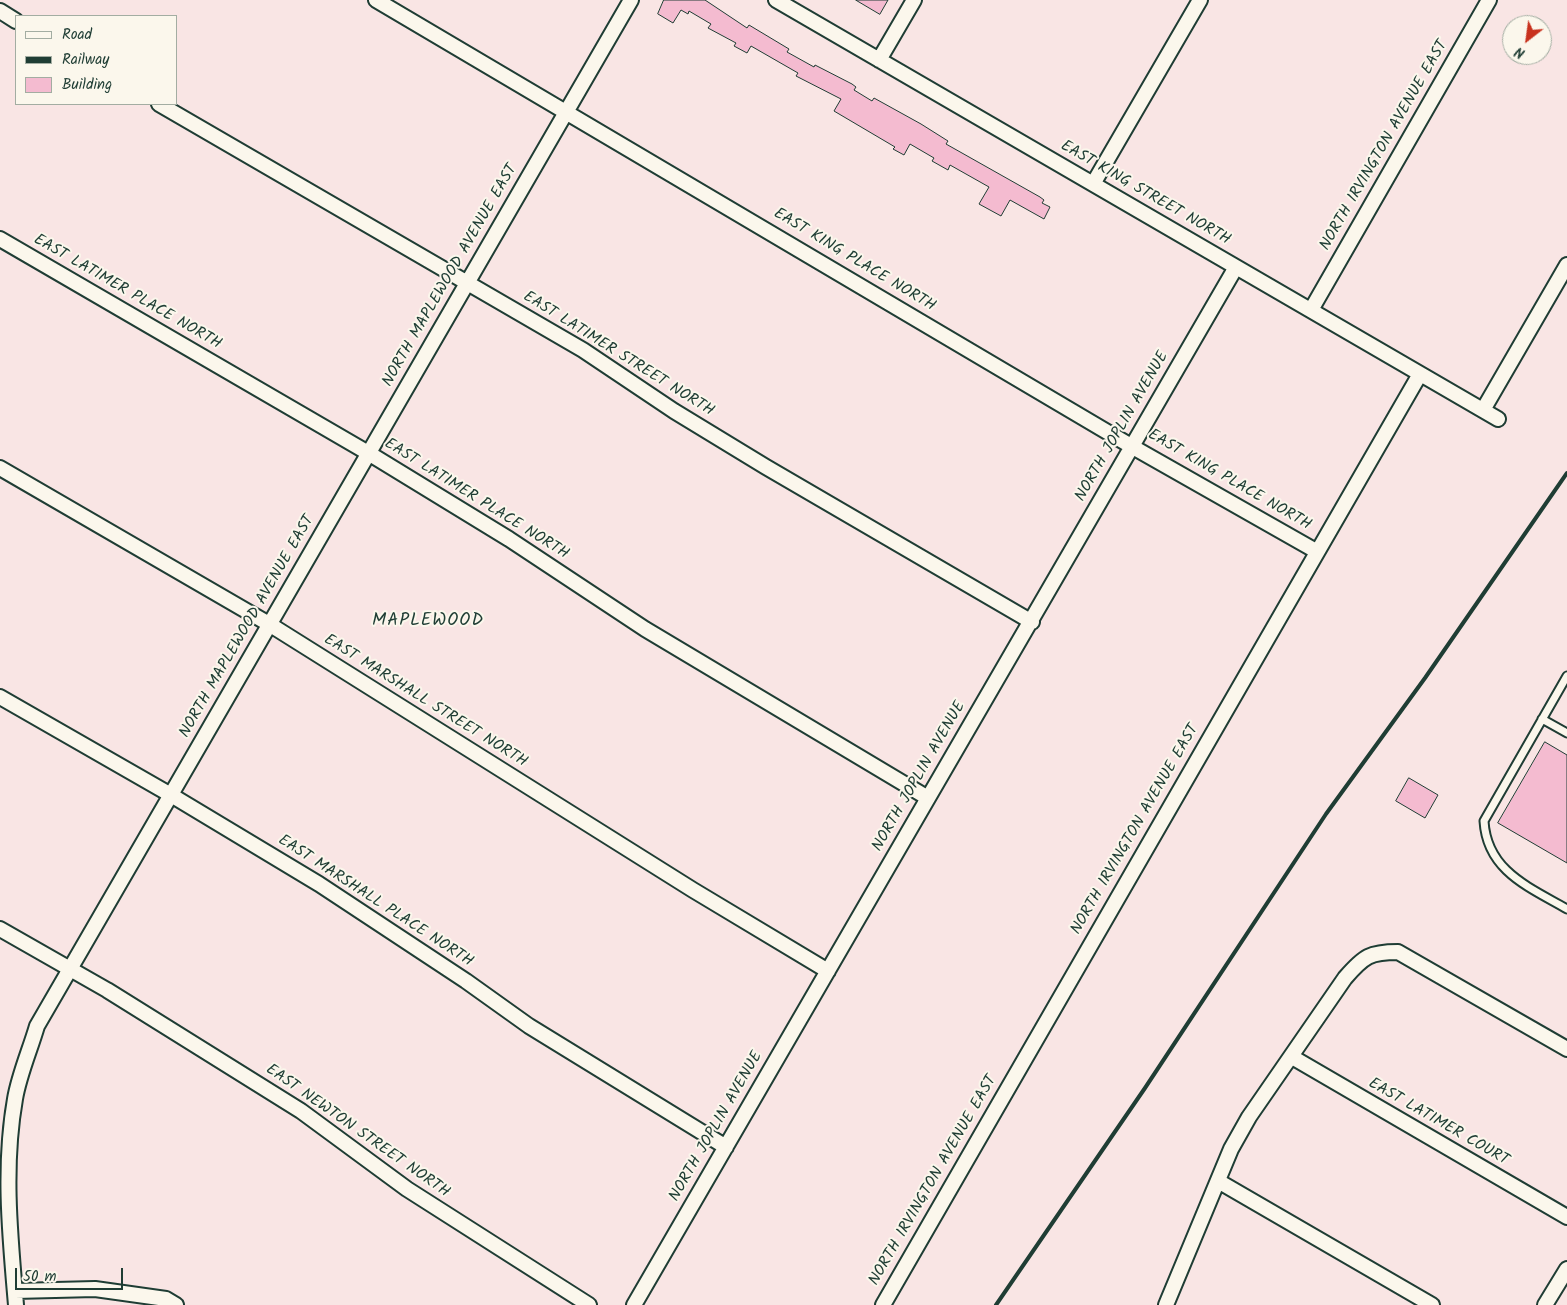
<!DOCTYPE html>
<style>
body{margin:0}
#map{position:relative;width:1567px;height:1305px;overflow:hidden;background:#f9e5e4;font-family:Kalam,sans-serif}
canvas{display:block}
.legend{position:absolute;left:15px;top:15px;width:162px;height:90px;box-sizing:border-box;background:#fbf7ec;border:1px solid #a3ada2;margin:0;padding:6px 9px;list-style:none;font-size:15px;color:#1f3d34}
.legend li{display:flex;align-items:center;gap:10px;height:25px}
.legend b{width:25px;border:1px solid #a3ada2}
.north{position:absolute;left:1502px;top:15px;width:50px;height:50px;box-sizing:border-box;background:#fbf7ec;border:1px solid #a3ada2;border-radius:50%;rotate:210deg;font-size:14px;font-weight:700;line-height:20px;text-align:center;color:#1f3d34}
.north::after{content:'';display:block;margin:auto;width:18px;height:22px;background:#c8321e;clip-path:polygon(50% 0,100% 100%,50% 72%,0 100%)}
.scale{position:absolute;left:15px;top:1268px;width:108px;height:22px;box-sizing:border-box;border:2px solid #1f3d34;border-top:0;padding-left:6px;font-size:15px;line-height:18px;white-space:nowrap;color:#1f3d34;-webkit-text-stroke:4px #fbf7ec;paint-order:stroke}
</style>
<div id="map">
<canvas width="1567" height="1305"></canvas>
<ul class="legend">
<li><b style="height:6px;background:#fbf7ec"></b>Road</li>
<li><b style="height:6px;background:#1f3d34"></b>Railway</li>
<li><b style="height:14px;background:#f4bbd0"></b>Building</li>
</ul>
<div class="north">N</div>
<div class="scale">50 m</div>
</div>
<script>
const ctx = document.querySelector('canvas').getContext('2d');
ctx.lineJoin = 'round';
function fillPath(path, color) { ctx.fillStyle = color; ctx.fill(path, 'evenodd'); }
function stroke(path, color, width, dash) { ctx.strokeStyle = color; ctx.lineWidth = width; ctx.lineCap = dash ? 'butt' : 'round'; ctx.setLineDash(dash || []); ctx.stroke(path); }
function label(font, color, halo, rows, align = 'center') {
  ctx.font = font + ' Kalam,sans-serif'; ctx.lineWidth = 4; ctx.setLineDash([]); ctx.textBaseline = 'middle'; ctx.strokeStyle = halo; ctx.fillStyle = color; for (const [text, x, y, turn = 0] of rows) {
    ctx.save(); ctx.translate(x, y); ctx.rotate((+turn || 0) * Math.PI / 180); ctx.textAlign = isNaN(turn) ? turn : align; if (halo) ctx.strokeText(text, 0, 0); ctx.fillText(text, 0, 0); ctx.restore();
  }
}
const building = new Path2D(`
 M 664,0 L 705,0 L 747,28 L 749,25 L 789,49 L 787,52 L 814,67 L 815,65 L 852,84 L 856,87 L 854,90 L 872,101 L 874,98 L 921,124 L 948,141 L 946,144 L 1040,197 L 1044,200 L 1042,203 L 1050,207 L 1044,219 L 1010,200 L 1001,216 L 979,204 L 989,187 L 950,165 L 948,170 L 932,161 L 934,158 L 910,144 L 904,155 L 893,149 L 895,147 L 834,111 L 841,99 L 796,76 L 798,73 L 751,46 L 747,53 L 734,46 L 736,43 L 708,28 L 711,24 L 689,11 L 688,14 L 681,10 L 673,23 L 658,14 Z
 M 856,0 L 888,0 L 880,14 Z
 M 1545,742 L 1567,755 L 1567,863 L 1498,823 Z
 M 1409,778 L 1438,795 L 1425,818 L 1396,801 Z`);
const lane = new Path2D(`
 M 1567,676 L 1484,821 C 1487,871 1529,887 1567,909
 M 1542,719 L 1567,733`);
const street = new Path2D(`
 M 376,0 L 1131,446 L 1316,551
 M 776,0 L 1498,419
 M 0,11 L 16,21
 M 879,60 L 914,0
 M 159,104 L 583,350 L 674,411 L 766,467 L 1032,622
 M 1093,184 L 1200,0
 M 0,239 L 370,454 L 509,539 L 645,629 L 928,798
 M 1311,310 L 1489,0
 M 1483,410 L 1567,265
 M 0,468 L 269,624 L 693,890 L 828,971
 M 0,697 L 171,795 L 319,884 L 466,981 L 529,1026 L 726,1147
 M 0,929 L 107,990 L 301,1111 L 407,1189 L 589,1305
 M 1292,1057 L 1567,1217
 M 1218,1181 L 1432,1305
 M 15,1291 L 95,1289 L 166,1299 L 176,1305
 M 16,1305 C 10,1236 3,1167 15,1099 C 19,1075 30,1050 37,1026 L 631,0
 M 634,1305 L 1236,267
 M 883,1305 L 1420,374
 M 1166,1305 L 1231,1149 L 1249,1117 L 1345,978 C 1364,956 1370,952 1398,952 L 1567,1049
 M 1545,1305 L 1567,1269`);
const rail = new Path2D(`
 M 996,1305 L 1145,1088 L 1326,814 L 1425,678 L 1567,473`);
const streetNames = [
 ["NORTH IRVINGTON AVENUE EAST",1385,146,-60],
 ["EAST KING STREET NORTH",1145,194,30],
 ["EAST KING PLACE NORTH",854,261,31],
 ["NORTH MAPLEWOOD AVENUE EAST",451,276,-60],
 ["EAST LATIMER PLACE NORTH",127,293,30],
 ["EAST LATIMER STREET NORTH",618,355,32],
 ["NORTH JOPLIN AVENUE",1123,427,-60],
 ["EAST KING PLACE NORTH",1229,481,30],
 ["EAST LATIMER PLACE NORTH",476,500,32],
 ["NORTH MAPLEWOOD AVENUE EAST",248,627,-60],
 ["EAST MARSHALL STREET NORTH",425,702,32],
 ["NORTH JOPLIN AVENUE",920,777,-60],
 ["NORTH IRVINGTON AVENUE EAST",1136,830,-60],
 ["EAST MARSHALL PLACE NORTH",375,902,33],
 ["EAST LATIMER COURT",1438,1123,30],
 ["NORTH JOPLIN AVENUE",717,1127,-60],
 ["EAST NEWTON STREET NORTH",357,1132,35],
 ["NORTH IRVINGTON AVENUE EAST",934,1181,-60]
];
const neighbourhoodNames = [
 ["MAPLEWOOD",428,622]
];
fillPath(building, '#f4bbd0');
stroke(building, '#1f3d34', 1);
stroke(lane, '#1f3d34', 11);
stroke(street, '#1f3d34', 18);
stroke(lane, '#fbf7ec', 7);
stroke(street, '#fbf7ec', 14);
stroke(rail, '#1f3d34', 4);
label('16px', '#1f3d34', '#fbf7ec', streetNames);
ctx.letterSpacing = '1px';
label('18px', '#1f3d34', '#fbf7ec', neighbourhoodNames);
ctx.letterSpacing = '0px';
</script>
